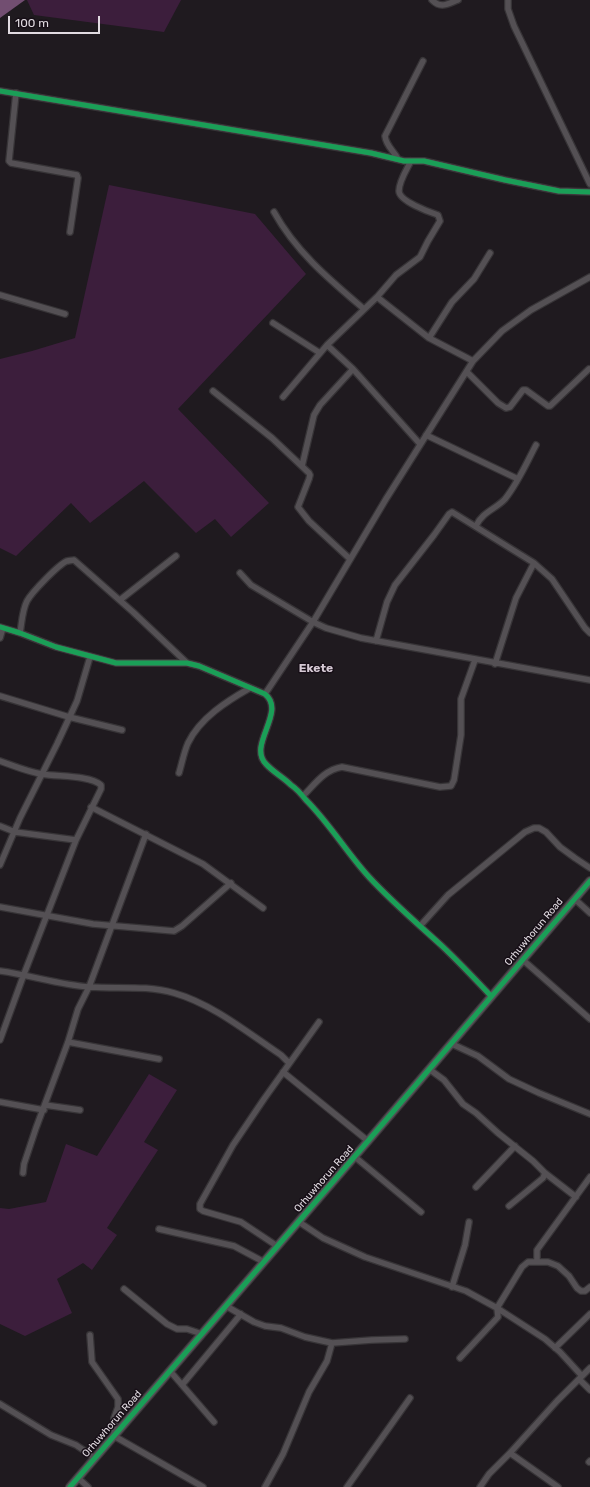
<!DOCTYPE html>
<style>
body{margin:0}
#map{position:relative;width:590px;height:1487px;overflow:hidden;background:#1f1a1f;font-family:Rubik,sans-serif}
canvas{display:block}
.scale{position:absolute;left:8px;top:16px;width:92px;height:18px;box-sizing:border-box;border:2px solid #e1dbe1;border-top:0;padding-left:5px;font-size:12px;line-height:14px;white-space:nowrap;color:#e1dbe1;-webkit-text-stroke:3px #170f17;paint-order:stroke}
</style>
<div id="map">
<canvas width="590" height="1487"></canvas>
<div class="scale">100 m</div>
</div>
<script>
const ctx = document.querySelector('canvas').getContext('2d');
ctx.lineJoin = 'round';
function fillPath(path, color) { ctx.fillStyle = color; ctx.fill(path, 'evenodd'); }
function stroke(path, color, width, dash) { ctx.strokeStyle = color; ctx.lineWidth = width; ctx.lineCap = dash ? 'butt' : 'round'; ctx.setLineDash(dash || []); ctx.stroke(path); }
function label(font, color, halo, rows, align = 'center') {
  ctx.font = font + ' Rubik,sans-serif'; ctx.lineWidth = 3; ctx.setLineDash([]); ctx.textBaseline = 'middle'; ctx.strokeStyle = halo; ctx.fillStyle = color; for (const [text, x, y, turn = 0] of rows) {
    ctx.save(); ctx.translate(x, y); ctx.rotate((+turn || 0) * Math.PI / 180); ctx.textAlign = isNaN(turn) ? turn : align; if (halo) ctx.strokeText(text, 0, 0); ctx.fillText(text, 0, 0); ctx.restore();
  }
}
const green = new Path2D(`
 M 27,0 L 181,0 L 164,32 L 34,15 Z
 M 109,185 L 255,214 L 306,274 L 178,409 L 269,503 L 231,537 L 215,519 L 196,533 L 144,481 L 90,523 L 71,503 L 16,556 L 0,548 L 0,359 L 32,351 L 75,338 Z
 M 149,1074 L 177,1090 L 144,1142 L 158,1150 L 107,1228 L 117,1235 L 92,1270 L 83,1263 L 57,1279 L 72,1313 L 25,1336 L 0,1324 L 0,1208 L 9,1209 L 46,1202 L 66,1144 L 97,1156 Z`);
const water = new Path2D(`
 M 0,0 L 25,0 L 0,18 Z`);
const street = new Path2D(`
 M 432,0 C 441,9 447,4 458,0
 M 508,0 L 508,9 L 514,26 L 590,184
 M 0,91 L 371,153 L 404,161 L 424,161 L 505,180 L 559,191 L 590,192
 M 16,93 L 9,161 L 11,163 L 77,175 L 78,178 L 70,232
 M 398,159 C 394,151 386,146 385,136 L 423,61
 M 411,161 C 407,169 399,181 399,191 C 399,201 429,212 438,215 L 440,221 L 428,241 L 420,257 L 396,275 L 377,297 L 429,338 L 473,361
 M 274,212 C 296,252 330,280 364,309
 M 0,295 L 65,314
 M 273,323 L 320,353
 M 429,338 L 452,302 L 474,279 L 490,253
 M 327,345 L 353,369 L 420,444
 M 467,372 L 498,403 L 506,408 L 510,407 L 523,390 L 526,390 L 548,406 L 550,406 L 589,369
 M 213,391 L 272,438 L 309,473 L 310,475 L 309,479 L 298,507 L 309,521 L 350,559
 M 283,397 L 327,345 L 377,297
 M 426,435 L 518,479
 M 302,466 L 314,415 L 320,405 L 353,369
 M 476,526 C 482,512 496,509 505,499 C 518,483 527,462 536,445
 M 240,573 L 251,585 L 313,622 L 326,628 L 361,638 L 590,680
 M 120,600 L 176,556
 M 0,627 L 20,633 L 56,647 L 116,663 L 187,663 L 199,666 L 265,694 C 287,712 247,745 266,764 C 273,772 283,777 291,785 C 297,789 302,795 306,800 C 330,824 347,853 369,877 C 392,902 418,924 442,946 C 459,962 475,979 491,996
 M 20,633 C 22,622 22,611 27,601 C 32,592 58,565 67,561 C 68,561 73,560 74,560 L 133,612 L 187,663
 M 0,638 L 3,628
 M 376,641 L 387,602 L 395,585 L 434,535 L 449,514 L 452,512 L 534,563 L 552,579 L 585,628 L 590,633
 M 495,664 L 516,598 L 534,563
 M 265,694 L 313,622 L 386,499 L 473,361 L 502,331 L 531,310 L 590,277
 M 0,696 L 69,717 L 122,730
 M 0,761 C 14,766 28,772 42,774 C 58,777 89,775 101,785 L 101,789 L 76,840 L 24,974 L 0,1040
 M 179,773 C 182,763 184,752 188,743 C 200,718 227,701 250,688
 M 303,796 C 315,784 324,770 342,767 L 440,787 L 451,786 L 454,780 L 461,735 L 461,699 L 475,660
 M 91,807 L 203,864 L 263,908
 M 0,826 L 15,832 L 76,840
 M 0,865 L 20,818 L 57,744 L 77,701 L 90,657
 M 574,899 L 578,902 L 590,913
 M 0,907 L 93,924 L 174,931 L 182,926 L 231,883
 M 420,926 L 448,895 L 525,832 L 534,828 L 539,828 L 546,832 L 560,847 L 575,858 L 590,868
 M 523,960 L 590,1019
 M 0,971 C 30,975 60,985 90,987 C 118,989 146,985 174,993 C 213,1004 248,1033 281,1055 L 289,1063
 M 68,1042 L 159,1059
 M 452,1044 L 478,1056 L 509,1079 L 539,1093 L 590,1114
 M 429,1069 L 444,1080 L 463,1104 L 476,1113 L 498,1133 L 533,1161 L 545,1173 L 543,1178 L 509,1206
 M 283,1072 L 368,1141
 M 0,1102 L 44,1110
 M 45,1105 L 80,1110
 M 355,1157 L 421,1212
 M 23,1173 L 24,1164 L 36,1128 L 68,1042 L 78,1009 L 89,987 L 146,834
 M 545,1173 L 576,1197
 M 476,1187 L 515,1146
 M 299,1222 L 323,1238 L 365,1257 L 466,1291 L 497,1308 L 545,1339 L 560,1352 L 582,1376
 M 159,1229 L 234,1246 L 264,1262
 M 277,1246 L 241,1222 L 203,1211 L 200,1209 L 200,1204 L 233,1145 L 264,1099 L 319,1022
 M 537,1262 L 537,1250 L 590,1177
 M 452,1287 L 465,1245 L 469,1222
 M 124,1289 L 167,1324 L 177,1329 L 187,1329 L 202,1334
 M 226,1306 L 254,1322 L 265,1326 L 281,1328 L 305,1337 L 332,1343 L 372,1340 L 405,1339
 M 90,1335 L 92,1362 L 118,1399 L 118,1407 L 114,1418 L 114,1436 L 203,1487
 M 555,1348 L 590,1314
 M 460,1358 L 498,1317 L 497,1308 L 522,1267 L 528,1262 L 548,1262 L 558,1266 L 569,1276 L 577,1288 L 581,1291 L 585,1291 L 590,1287
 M 170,1371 L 214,1422
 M 579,1379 L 590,1390
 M 182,1385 L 241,1314
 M 0,1404 L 51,1435 L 76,1445 L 95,1458
 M 510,1453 L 558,1487
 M 589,1462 L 590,1461
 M 78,1478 L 88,1487
 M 265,1487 L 283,1454 L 309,1392 L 327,1361 L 332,1343
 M 347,1487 L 410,1398
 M 480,1487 L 489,1474 L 510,1453 L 557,1401 L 590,1368`);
const secondary = new Path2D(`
 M 70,1487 L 368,1141 L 590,881`);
const cycleway = new Path2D(`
 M 0,91 L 371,153 L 404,161 L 424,161 L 505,180 L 559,191 L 590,192
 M 0,627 L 20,633 L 56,647 L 116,663 L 187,663 L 199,666 L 265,694 C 287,712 247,745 266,764 C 273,772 283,777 291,785 C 297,789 302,795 306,800 C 330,824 347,853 369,877 C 392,902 418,924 442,946 C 459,962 475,979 491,996
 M 70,1487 L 368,1141 L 590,881`);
const streetNames = [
 ["Orhuwhorun Road",534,932,-50],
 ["Orhuwhorun Road",324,1179,-49],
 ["Orhuwhorun Road",112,1424,-49]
];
const quarterNames = [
 ["Ekete",316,669]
];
fillPath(green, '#3c1e3c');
fillPath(water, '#724e71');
stroke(street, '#373437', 8);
stroke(secondary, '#373437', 10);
stroke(street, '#545054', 5.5);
stroke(secondary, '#544f54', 8);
stroke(cycleway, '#1a9f57', 5);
label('10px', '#e1dbe1', '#170f17', streetNames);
label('bold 12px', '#d5c9d4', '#170f17', quarterNames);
</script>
